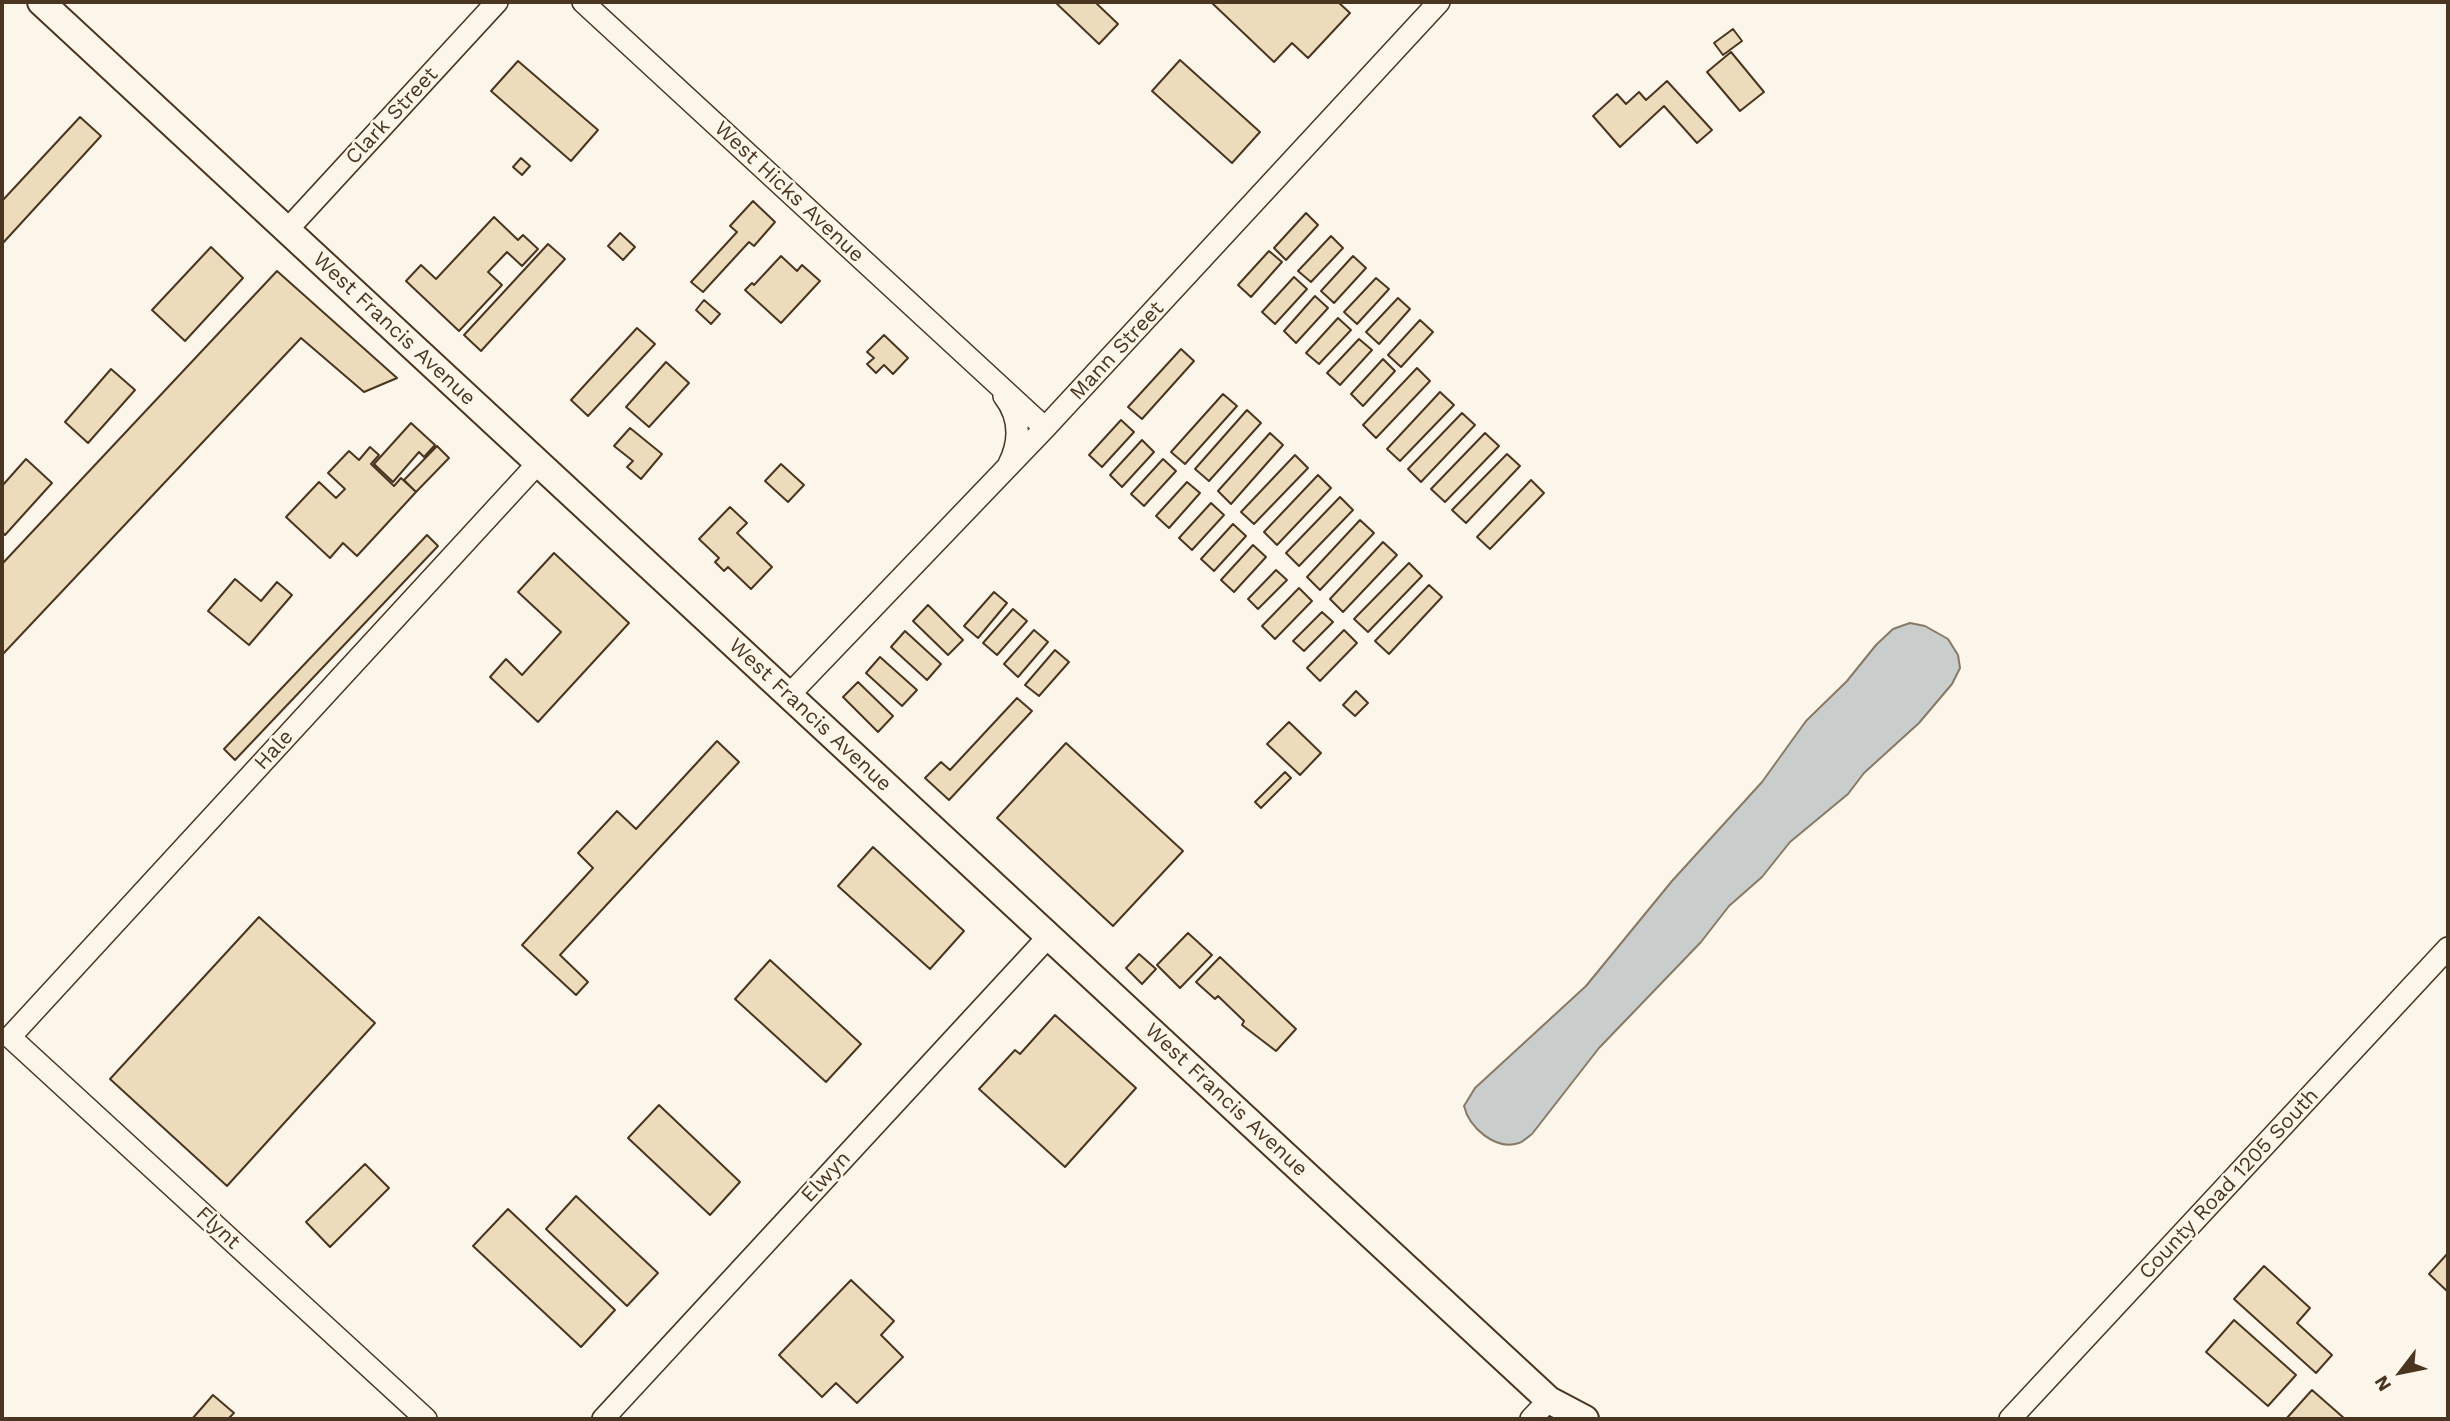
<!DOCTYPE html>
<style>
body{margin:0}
#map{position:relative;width:2450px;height:1421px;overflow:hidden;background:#fbf6e9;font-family:"Work Sans",sans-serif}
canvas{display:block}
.frame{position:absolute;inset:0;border:4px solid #4a3520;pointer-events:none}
.north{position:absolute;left:2366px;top:1337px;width:70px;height:70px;-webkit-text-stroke:5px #fbf6e9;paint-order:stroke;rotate:238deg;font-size:19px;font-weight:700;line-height:28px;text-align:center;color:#4a3520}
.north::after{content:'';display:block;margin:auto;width:24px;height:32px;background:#4a3520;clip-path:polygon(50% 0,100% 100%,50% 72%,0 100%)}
</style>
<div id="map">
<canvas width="2450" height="1421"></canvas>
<div class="frame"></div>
<div class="north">N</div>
</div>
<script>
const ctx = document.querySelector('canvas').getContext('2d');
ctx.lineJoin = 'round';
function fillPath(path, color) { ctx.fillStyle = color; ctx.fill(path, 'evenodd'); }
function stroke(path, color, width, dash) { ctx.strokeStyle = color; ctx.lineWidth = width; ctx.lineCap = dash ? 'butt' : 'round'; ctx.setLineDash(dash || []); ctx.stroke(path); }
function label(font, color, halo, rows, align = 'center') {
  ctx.font = font + ' "Work Sans",sans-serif'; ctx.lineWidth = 5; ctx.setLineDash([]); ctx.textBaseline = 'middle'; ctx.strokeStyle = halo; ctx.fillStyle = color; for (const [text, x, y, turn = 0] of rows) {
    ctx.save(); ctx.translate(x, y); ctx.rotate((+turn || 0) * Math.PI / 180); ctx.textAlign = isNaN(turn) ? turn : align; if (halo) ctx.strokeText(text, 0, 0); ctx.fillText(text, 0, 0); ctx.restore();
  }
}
const water = new Path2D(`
 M 1910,623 L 1925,626 L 1948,639 L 1958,655 L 1960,668 L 1952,684 L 1919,723 L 1864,773 L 1848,794 L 1790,842 L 1762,877 L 1729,906 L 1701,942 L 1599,1048 L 1532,1134 C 1529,1136 1523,1142 1519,1143 C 1495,1151 1469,1127 1464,1106 L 1475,1088 L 1586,986 L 1672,881 L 1762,782 L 1806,721 L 1847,681 L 1876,645 L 1893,629 Z`);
const building = new Path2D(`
 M 1055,2 L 1095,2 L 1118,24 L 1099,44 Z
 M 1211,2 L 1338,2 L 1350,13 L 1308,58 L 1292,43 L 1274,62 Z
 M 1733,29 L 1742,41 L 1723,55 L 1714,43 Z
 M 1731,52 L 1764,92 L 1740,111 L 1707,72 Z
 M 1180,60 L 1260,132 L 1232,163 L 1152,91 Z
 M 518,61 L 598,130 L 571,161 L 491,91 Z
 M 1667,81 L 1712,130 L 1697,143 L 1664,106 L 1620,147 L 1593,116 L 1617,94 L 1626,104 L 1639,92 L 1646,100 Z
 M 80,117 L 101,136 L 2,244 L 2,201 Z
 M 521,158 L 530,166 L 522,175 L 513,167 Z
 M 753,201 L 775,222 L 754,246 L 749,242 L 703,292 L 691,282 L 737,232 L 730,226 Z
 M 1306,213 L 1318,225 L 1286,260 L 1274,248 Z
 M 494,217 L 518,240 L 523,235 L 538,249 L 522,266 L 507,252 L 488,272 L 502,285 L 459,331 L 406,281 L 421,265 L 436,279 Z
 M 620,233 L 635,247 L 623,260 L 608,246 Z
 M 1331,236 L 1343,248 L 1311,282 L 1298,271 Z
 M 548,244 L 565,259 L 481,351 L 464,335 Z
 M 211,247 L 243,278 L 185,341 L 152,310 Z
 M 1269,251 L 1282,262 L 1251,297 L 1238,285 Z
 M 781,256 L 797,271 L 802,265 L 820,281 L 781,323 L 745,290 L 752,283 L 754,285 Z
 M 1353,256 L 1366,268 L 1334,303 L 1321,291 Z
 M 277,271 L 397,378 L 364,392 L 301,338 L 2,655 L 2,564 Z
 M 1294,277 L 1307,289 L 1275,324 L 1262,312 Z
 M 1376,278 L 1389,289 L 1357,324 L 1344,312 Z
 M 1315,296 L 1328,308 L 1296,343 L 1284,331 Z
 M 1398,298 L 1410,309 L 1379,344 L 1366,332 Z
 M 704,300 L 720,314 L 711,324 L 696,310 Z
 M 1338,318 L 1351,330 L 1319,364 L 1306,353 Z
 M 1420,320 L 1433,332 L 1401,367 L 1388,355 Z
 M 637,328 L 655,344 L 588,416 L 571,400 Z
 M 884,335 L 908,358 L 893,374 L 884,365 L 876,373 L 867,364 L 874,358 L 867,352 Z
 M 1359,339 L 1372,350 L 1340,385 L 1327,373 Z
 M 1181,349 L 1194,361 L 1142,419 L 1128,407 Z
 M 1383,359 L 1395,371 L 1363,406 L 1351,394 Z
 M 666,362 L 689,383 L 649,427 L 626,407 Z
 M 1417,368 L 1430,381 L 1376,438 L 1363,425 Z
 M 111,369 L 135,390 L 88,443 L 65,422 Z
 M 1440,392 L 1454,405 L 1400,461 L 1387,449 Z
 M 1223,394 L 1237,406 L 1185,464 L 1171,452 Z
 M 1247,410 L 1261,423 L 1209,481 L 1195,469 Z
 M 1462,413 L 1475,425 L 1421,482 L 1408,469 Z
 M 1121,420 L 1134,432 L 1102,467 L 1089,455 Z
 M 411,423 L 435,445 L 424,457 L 419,452 L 393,482 L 374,464 Z
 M 630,428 L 662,454 L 641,479 L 627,467 L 633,461 L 614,446 Z
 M 1270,433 L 1283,445 L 1231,504 L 1218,491 Z
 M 1485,433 L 1499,446 L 1445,502 L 1431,489 Z
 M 1142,440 L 1154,452 L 1122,487 L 1110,475 Z
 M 437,446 L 449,458 L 416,492 L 404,480 Z
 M 370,447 L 379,455 L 371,464 L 394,486 L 401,478 L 416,492 L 357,556 L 343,543 L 330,558 L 286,517 L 319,482 L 336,498 L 345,489 L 328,473 L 349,451 L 359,460 Z
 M 1507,454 L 1520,466 L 1466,523 L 1452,510 Z
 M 1295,455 L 1308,468 L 1254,524 L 1241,512 Z
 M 26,459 L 52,483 L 5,535 L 2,532 L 2,486 Z
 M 1163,459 L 1176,471 L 1144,506 L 1131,494 Z
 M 781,464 L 804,485 L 788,502 L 765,481 Z
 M 1318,475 L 1331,488 L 1277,545 L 1264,532 Z
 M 1531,480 L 1544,493 L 1490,549 L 1477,537 Z
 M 1187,482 L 1200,493 L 1169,528 L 1156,516 Z
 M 1340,497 L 1353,510 L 1299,566 L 1286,553 Z
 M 1211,503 L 1224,515 L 1192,550 L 1179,538 Z
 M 730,507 L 747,523 L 737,533 L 772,567 L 751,589 L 728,567 L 724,571 L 715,562 L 719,558 L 699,539 Z
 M 1360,520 L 1374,533 L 1320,590 L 1307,577 Z
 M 1233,524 L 1246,536 L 1214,571 L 1201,559 Z
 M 427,535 L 438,546 L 235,760 L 224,749 Z
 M 1383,542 L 1397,555 L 1343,612 L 1330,599 Z
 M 1253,545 L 1266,557 L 1234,592 L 1221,580 Z
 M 554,553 L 629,623 L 538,722 L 490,677 L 506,659 L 522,675 L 561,632 L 518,592 Z
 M 1409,563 L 1422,576 L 1368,632 L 1354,619 Z
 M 1276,570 L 1287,580 L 1258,609 L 1248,599 Z
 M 235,579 L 261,601 L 277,582 L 292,595 L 249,645 L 208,611 Z
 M 1429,585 L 1442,597 L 1389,654 L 1375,641 Z
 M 1299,588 L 1312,601 L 1275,639 L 1262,626 Z
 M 994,592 L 1007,603 L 978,638 L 964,626 Z
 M 928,605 L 963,640 L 948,655 L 913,621 Z
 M 1013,609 L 1027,621 L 997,655 L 983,643 Z
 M 1322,612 L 1333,622 L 1304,651 L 1293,641 Z
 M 1034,630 L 1048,642 L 1018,677 L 1004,664 Z
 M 1344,630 L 1357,643 L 1320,681 L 1307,668 Z
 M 905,631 L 941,664 L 927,680 L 891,647 Z
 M 1055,650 L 1069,662 L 1039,696 L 1025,685 Z
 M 880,657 L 917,690 L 902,706 L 866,673 Z
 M 858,682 L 893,716 L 878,732 L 843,697 Z
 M 1356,691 L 1368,703 L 1355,716 L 1343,705 Z
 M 1017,698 L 1032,711 L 949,800 L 925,778 L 941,762 L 950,770 Z
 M 1289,722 L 1321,753 L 1300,775 L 1267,744 Z
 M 717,741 L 739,762 L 560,955 L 588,982 L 576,995 L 522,945 L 593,868 L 578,853 L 617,811 L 636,829 Z
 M 1066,743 L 1183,851 L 1113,926 L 997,818 Z
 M 1285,772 L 1291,778 L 1261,808 L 1255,802 Z
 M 873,847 L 964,931 L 930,969 L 838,886 Z
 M 259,917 L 375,1023 L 227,1186 L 110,1079 Z
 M 1188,933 L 1212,955 L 1180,988 L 1157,965 Z
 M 1139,954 L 1156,969 L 1142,984 L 1126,968 Z
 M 1220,957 L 1296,1029 L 1276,1051 L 1242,1025 L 1244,1021 L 1218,996 L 1215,999 L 1196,982 Z
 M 770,960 L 861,1044 L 826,1082 L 735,999 Z
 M 1055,1015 L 1136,1088 L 1065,1167 L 979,1089 L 1015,1050 L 1020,1054 Z
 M 659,1105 L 740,1182 L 710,1215 L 628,1138 Z
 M 365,1164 L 389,1188 L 330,1247 L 306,1222 Z
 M 576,1196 L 658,1273 L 627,1306 L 546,1229 Z
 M 508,1209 L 615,1310 L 581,1347 L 473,1246 Z
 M 2448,1253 L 2448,1292 L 2429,1274 Z
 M 2264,1266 L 2310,1308 L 2297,1323 L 2332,1355 L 2316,1373 L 2234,1299 Z
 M 851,1280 L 894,1321 L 881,1335 L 903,1357 L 857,1403 L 836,1383 L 822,1397 L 779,1355 Z
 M 2234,1320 L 2296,1375 L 2268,1406 L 2206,1352 Z
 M 2312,1390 L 2345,1419 L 2286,1419 Z
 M 213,1395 L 234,1413 L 228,1419 L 192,1419 Z`);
const minor = new Path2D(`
 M 583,2 L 1045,428
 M 287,230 L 497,2
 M 1004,396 C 1020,417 1021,440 1009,464
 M 789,695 L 1045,428 L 1439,2
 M 426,1419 L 10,1037 L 539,462
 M 603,1419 L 1049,936
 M 1531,1419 L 1549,1400
 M 2010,1419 L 2448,948`);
const tertiary = new Path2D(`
 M 41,2 L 1549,1400 L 1585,1419`);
const streetNames = [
 ["Clark Street",392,116,-47],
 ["West Hicks Avenue",789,192,43],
 ["West Francis Avenue",394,329,43],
 ["Mann Street",1117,351,-47],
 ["West Francis Avenue",810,715,43],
 ["Hale",274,750,-47],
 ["West Francis Avenue",1226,1100,43],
 ["Elwyn",826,1177,-47],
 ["County Road 1205 South",2229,1184,-47],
 ["Flynt",218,1228,43]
];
fillPath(water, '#c9cecd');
stroke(water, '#887966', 2);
fillPath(building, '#ecdcbc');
stroke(building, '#4a3520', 2);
stroke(minor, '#4a3520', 24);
stroke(tertiary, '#4a3520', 30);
stroke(minor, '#fbf6e9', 21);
stroke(tertiary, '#fbf6e9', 26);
label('21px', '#4a3520', '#fbf6e9', streetNames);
</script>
